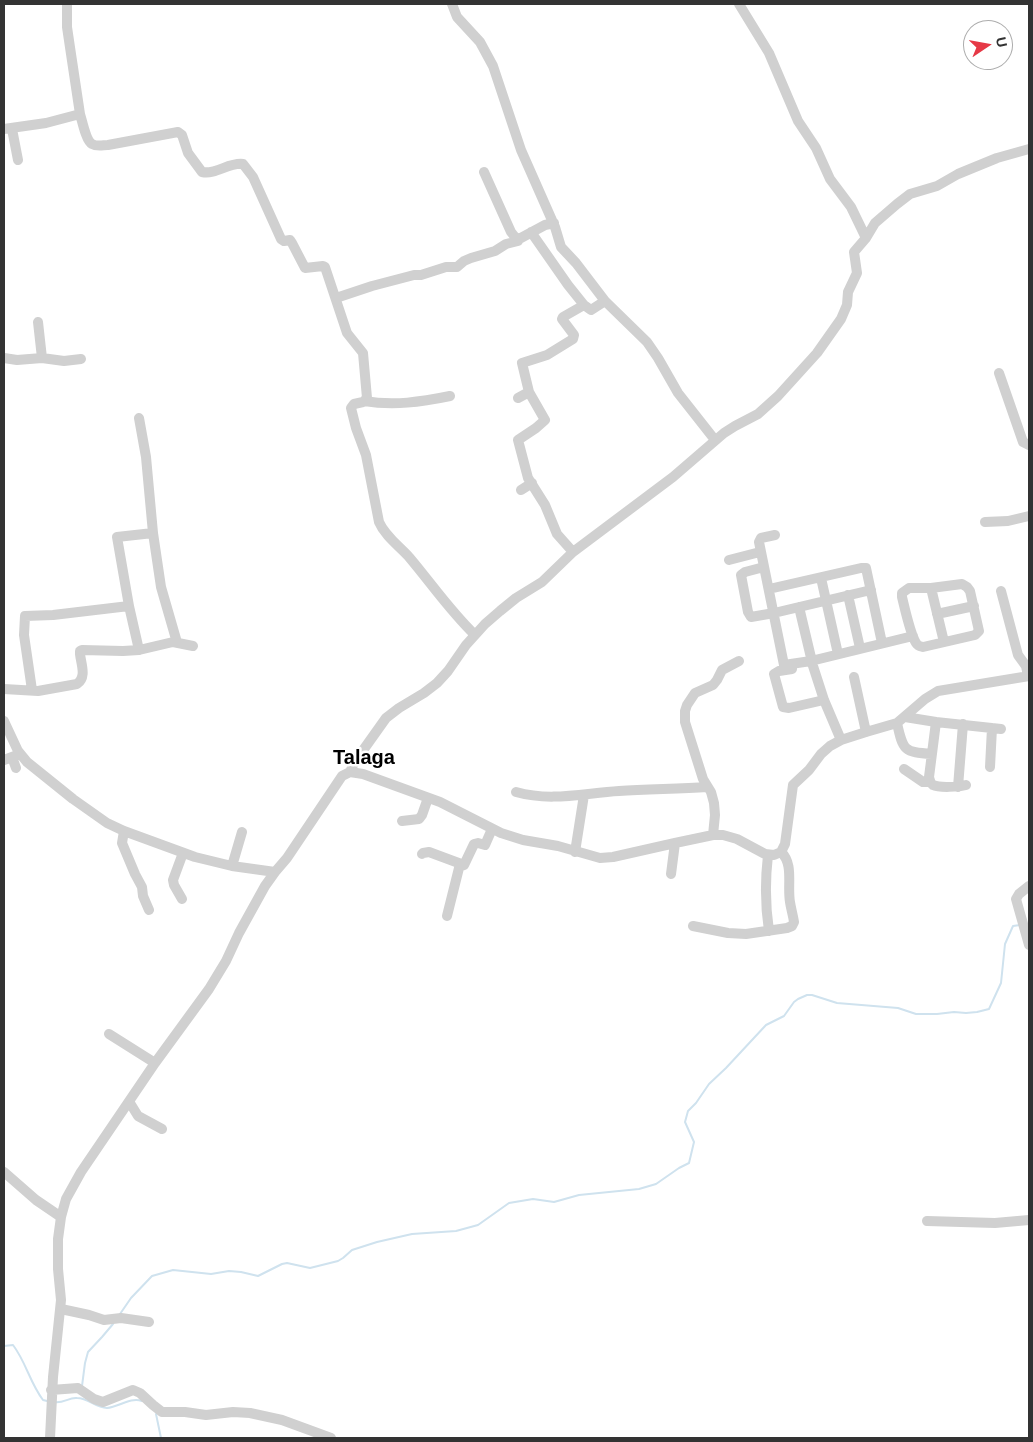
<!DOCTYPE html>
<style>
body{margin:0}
#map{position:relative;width:1033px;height:1442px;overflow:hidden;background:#fff;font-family:Helvetica,sans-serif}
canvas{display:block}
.frame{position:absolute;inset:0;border:5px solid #333;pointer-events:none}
.north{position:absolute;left:963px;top:20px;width:50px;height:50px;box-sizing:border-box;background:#fff;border:1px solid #adadad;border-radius:50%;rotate:78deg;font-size:14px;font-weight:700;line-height:20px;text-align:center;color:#333}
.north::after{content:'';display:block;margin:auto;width:18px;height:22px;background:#e63946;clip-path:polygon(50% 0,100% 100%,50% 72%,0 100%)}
</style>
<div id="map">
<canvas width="1033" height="1442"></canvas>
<div class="frame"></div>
<div class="north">U</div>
</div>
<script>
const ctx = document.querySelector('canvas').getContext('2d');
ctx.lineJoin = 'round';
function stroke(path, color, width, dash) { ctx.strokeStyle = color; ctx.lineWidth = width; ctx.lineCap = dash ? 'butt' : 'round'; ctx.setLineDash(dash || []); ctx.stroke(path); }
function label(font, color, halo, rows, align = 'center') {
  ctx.font = font + ' Helvetica,sans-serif'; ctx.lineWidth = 5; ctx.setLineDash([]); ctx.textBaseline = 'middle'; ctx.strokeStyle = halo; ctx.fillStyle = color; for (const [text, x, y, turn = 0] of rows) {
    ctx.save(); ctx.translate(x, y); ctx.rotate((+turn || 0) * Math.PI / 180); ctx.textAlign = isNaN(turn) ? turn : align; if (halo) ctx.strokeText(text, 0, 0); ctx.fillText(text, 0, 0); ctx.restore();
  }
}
const stream = new Path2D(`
 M 120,1314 L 131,1298 L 152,1276 L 173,1270 L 211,1274 L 229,1271 L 241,1272 L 258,1276 L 282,1264 L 287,1263 L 310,1268 L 338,1261 L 343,1258 L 352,1250 L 377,1242 L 412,1234 L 456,1231 L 478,1225 L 509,1203 L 533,1199 L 554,1202 L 579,1195 L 639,1189 L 656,1184 L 679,1168 L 689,1163 L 694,1142 L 685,1122 L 688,1111 L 696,1103 L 709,1084 L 726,1068 L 766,1025 L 784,1016 L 794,1002 L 798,999 L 807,995 L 812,995 L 837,1003 L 898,1008 L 916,1014 L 937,1014 L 954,1012 L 966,1013 L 977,1012 L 989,1009 L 1001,983 L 1005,944 L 1013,926 L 1020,925
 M 4,1346 L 13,1345 C 26,1362 30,1383 43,1400 L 47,1401
 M 82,1386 L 85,1363 L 88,1352 L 102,1337 L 113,1324
 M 54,1402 C 63,1404 69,1397 77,1398 C 89,1398 95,1408 107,1408 C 119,1407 130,1397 142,1401
 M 156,1414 L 161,1438`);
const minor = new Path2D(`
 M 452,4 L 457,17 L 480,42 L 493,66 L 521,150 L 555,227 L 561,247 L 576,263 L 605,301 L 647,342 L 658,358 L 678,393 L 715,440
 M 739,4 L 769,53 L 798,121 L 816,148 L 830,179 L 851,207 L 866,238
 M 80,114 C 82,120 86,141 92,144 C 97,147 103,145 108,145 L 178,132 L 182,135 L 188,153 L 202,172 C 216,175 229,162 243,164 L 253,177 L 281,239 L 284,241 L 290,240 L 292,243 L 305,268 L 323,266 L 325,267 L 347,333 L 363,353 L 367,398 L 363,402 L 354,404 L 351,408 L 356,428 L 366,455 L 379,522 C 385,536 399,546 409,557 C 431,583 450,611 475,635
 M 4,129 L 46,123 L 80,114 L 71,54 L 67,27 L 67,4
 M 12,129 L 18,160
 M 484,172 L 511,232 L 515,237 L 519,239
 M 531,232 L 568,285 L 584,305 L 591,310 L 605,301
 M 336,298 L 372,286 L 414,275 L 421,275 L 446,267 L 457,267 L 464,261 L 471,258 L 495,251 L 506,244 L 518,241 L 519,239 L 545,225 L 554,223
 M 38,322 L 42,358
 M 4,358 L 17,360 L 42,358 L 64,361 L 81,359
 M 999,373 L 1023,442 L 1029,445
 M 529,392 L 545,420 L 536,428 L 518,440 L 528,478 L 545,505 L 557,534 L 573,552
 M 518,398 L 529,392 L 522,363 L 547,355 L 573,339 L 574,335 L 562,319 L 563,317 L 584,305
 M 364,401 C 394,406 421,402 450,396
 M 521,490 L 532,483
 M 985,522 L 1008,521 L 1029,516
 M 775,535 L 761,538 L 759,542 L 784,665 L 811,661 L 913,636
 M 729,560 L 760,552
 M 764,567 L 745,572 L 741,575 L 748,612 L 751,617 L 774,613 L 871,590
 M 821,578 L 838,654
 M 962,584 L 967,587 L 970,591 L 979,631 L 975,635 L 923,647 C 919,646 918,646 916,643 C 910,633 905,609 902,597 L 902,593 L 909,588 L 931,588 Z
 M 931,588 L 944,642
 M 769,589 L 861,568 L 866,568 L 882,643
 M 1001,591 L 1018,655 L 1026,666 L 1028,676
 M 848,595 L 860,648
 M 799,607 L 813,666 L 824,700 L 841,740
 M 937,614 L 974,606
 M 173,642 L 193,646
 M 139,650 L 129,606 L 117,537 L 153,533
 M 792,669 L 779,671 L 774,674 L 783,707 L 789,708 L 824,700
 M 854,677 L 866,732
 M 4,689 L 38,691 L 77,684 C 87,677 81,664 80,654 L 80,651 L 82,650 L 123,651 L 139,650 L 173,642 L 176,639 L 161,587 L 153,533 L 146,457 L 139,418
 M 32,690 L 24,635 L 25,616 L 53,615 L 129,606
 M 905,717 L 936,722
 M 4,721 L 18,751 L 27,762 L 73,799 L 107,823 L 124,831 L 195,857 L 232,866 L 275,872
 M 897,723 C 903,751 904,752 932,754
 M 12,757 L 16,768
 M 4,760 L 20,754
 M 990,767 L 992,728
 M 904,769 L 923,782 L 930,782
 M 350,772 L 354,763 L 386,718 L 399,708 L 424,693 L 437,683 L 448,671 L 466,645 L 485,624 L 500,611 L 516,598 L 542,582 L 573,552 L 673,477 L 724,433 L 735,426 L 758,414 L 778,396 L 817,353 L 841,319 L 847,305 L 848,292 L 857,273 L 854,252 L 866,238 L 875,223 L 897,204 L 910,194 L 937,186 L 958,174 L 997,158 L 1029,149
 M 966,785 C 959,787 939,788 933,785 C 930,783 930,781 929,777 L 936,722 L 1001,729
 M 958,787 L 963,724
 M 516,792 C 551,802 584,793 619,791 C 648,789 678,789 707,787
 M 402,821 L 419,819 L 422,815 L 428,798
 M 124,831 L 122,843 L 135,874 L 142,887 L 143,896 L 149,910
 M 713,835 L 715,815 L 714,803 L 711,792 L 703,779 L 685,722 L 685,711 L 687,705 L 695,693 L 713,685 L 717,680 L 722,670 L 739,661
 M 575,852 L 584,795
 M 422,854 L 423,853 L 429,852 L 464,865 L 474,844 L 478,843 L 485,845 L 492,829
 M 768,855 C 765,881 765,905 769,931
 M 232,866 L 242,832
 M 671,874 L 675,843
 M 1029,886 L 1019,894 L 1016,899 L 1029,945
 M 182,899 L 174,885 L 173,880 L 183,853
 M 447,916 L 460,864
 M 693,926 L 728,933 L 746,934 L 787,928 L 792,926 L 794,922 C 793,915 791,909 790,902 C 787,885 794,864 781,852
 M 109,1034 L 155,1063
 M 130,1103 L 138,1116 L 162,1129
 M 4,1172 L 36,1200 L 61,1217
 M 927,1221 L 995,1223 L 1029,1220
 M 61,1309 L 89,1315 L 104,1320 L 121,1318 L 149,1322
 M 51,1390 L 78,1388 L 94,1399 L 103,1402 L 133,1390 L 140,1393 L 153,1405 L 162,1412 L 185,1412 L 206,1415 L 233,1412 L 250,1413 L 282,1420 L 331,1438
 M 50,1438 L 53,1377 L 61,1300 L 58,1269 L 58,1239 L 61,1217 L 66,1199 L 81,1172 L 155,1063 L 209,989 L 226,961 L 239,933 L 265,886 L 275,872 L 287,858 L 342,776 L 350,772 L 363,774 L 440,802 L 501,833 L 523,840 L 558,846 L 600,858 L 613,857 L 675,843 L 713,835 L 723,835 L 737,839 L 765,854 L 774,855 L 781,852 L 785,844 L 793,785 L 809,770 L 821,754 L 830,746 L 841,740 L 866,732 L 897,723 L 925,699 L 938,691 L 1029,676`);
const quarterNames = [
 ["Talaga",364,758]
];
stroke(stream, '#cfe2ee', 2);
stroke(minor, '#d0d0d0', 10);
label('bold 20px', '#000', '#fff', quarterNames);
</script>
